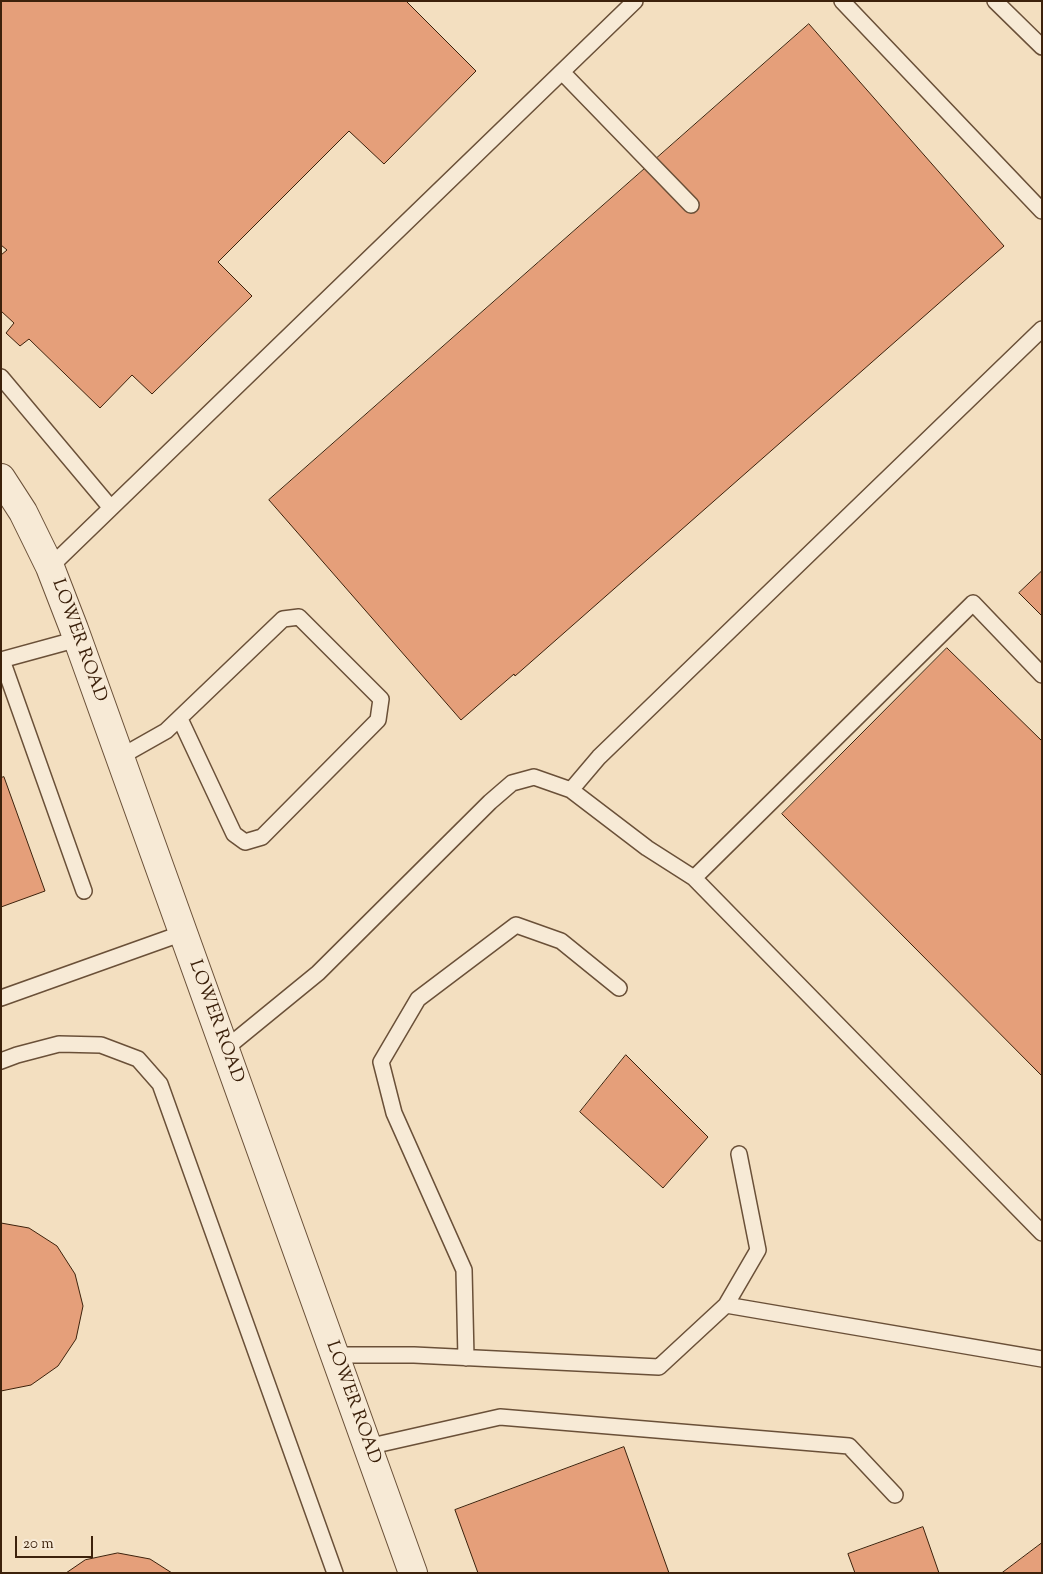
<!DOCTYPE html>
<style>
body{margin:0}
#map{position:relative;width:1043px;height:1574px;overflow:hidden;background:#f3dfc0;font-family:"Sorts Mill Goudy",serif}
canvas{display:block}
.frame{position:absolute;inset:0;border:2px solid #3c210b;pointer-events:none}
.scale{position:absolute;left:15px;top:1536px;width:78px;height:22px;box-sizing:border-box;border:2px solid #3c210b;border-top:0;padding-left:6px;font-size:15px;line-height:18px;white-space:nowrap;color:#3c210b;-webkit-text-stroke:4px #f7ead6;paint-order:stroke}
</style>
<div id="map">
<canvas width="1043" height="1574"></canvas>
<div class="frame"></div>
<div class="scale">20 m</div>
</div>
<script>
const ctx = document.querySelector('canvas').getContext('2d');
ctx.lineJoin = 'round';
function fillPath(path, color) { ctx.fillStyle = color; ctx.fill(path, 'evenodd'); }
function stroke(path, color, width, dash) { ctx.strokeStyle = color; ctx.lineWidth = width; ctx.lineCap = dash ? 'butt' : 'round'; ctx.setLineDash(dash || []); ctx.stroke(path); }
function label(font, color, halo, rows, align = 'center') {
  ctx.font = font + ' "Sorts Mill Goudy",serif'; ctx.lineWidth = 4.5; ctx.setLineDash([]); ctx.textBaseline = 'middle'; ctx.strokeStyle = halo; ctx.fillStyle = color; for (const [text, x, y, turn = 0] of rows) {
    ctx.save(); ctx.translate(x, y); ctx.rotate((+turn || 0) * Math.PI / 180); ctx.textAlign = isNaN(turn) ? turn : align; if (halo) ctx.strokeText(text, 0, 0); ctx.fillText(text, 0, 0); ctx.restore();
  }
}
const building = new Path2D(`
 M 1,1 L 406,1 L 476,71 L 384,164 L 349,131 L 218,262 L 252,296 L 152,394 L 132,375 L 100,408 L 29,339 L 20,346 L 6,333 L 14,323 L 1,311 L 1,255 L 7,250 L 1,245 Z
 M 809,24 L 1004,246 L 515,676 L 514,674 L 461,720 L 269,500 Z
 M 1042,571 L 1042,616 L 1019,593 Z
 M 947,648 L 1042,741 L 1042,1076 L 782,814 Z
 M 4,777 L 45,891 L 1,907 L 1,778 Z
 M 626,1055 L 708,1137 L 663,1188 L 580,1112 Z
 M 1,1223 L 29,1228 L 57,1246 L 75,1274 L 83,1306 L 76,1339 L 58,1366 L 31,1385 L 1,1391 Z
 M 624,1447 L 669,1573 L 478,1573 L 455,1510 Z
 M 923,1527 L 939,1573 L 855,1573 L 848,1554 Z
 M 1042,1543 L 1042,1573 L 1002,1573 Z
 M 118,1553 L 150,1559 L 172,1573 L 66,1573 L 85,1560 Z`);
const lane = new Path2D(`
 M 842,1 L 1042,211
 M 995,1 L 1042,47
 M 562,72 L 691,205
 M 1,377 L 111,508
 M 50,567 L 635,1
 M 1,660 L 78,639
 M 2,660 L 84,891
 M 1042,675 L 973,603 L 694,878 L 1042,1233
 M 120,757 L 166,731 L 283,619 L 299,617 L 381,699 L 378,720 L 262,837 L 245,842 L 234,834 L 180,719
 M 571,790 L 599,757 L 1042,329
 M 1,998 L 183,933
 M 225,1049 L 318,973 L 490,802 L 512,783 L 534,777 L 571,790 L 647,848 L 694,878
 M 1,1061 L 17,1055 L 59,1044 L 101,1045 L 138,1059 L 160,1084 L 335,1573
 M 726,1305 L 758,1250 L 739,1154
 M 335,1355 L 414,1355 L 659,1367 L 726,1305 L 1042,1359
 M 466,1358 L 464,1270 L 394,1113 L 381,1062 L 418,999 L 516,925 L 561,941 L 619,988
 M 367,1447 L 500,1417 L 849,1446 L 895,1495`);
const street = new Path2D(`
 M 1,478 L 23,512 L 50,567 L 74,629 L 413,1573`);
const streetNames = [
 ["LOWER ROAD",78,641,70],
 ["LOWER ROAD",215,1022,70],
 ["LOWER ROAD",352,1403,70]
];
fillPath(building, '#e59f7a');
stroke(building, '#3c210b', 1);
stroke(lane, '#6a5038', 18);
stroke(street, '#6a5038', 30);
stroke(lane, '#f7ead6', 15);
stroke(street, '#f7ead6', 28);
label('18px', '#3c210b', '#f7ead6', streetNames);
</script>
